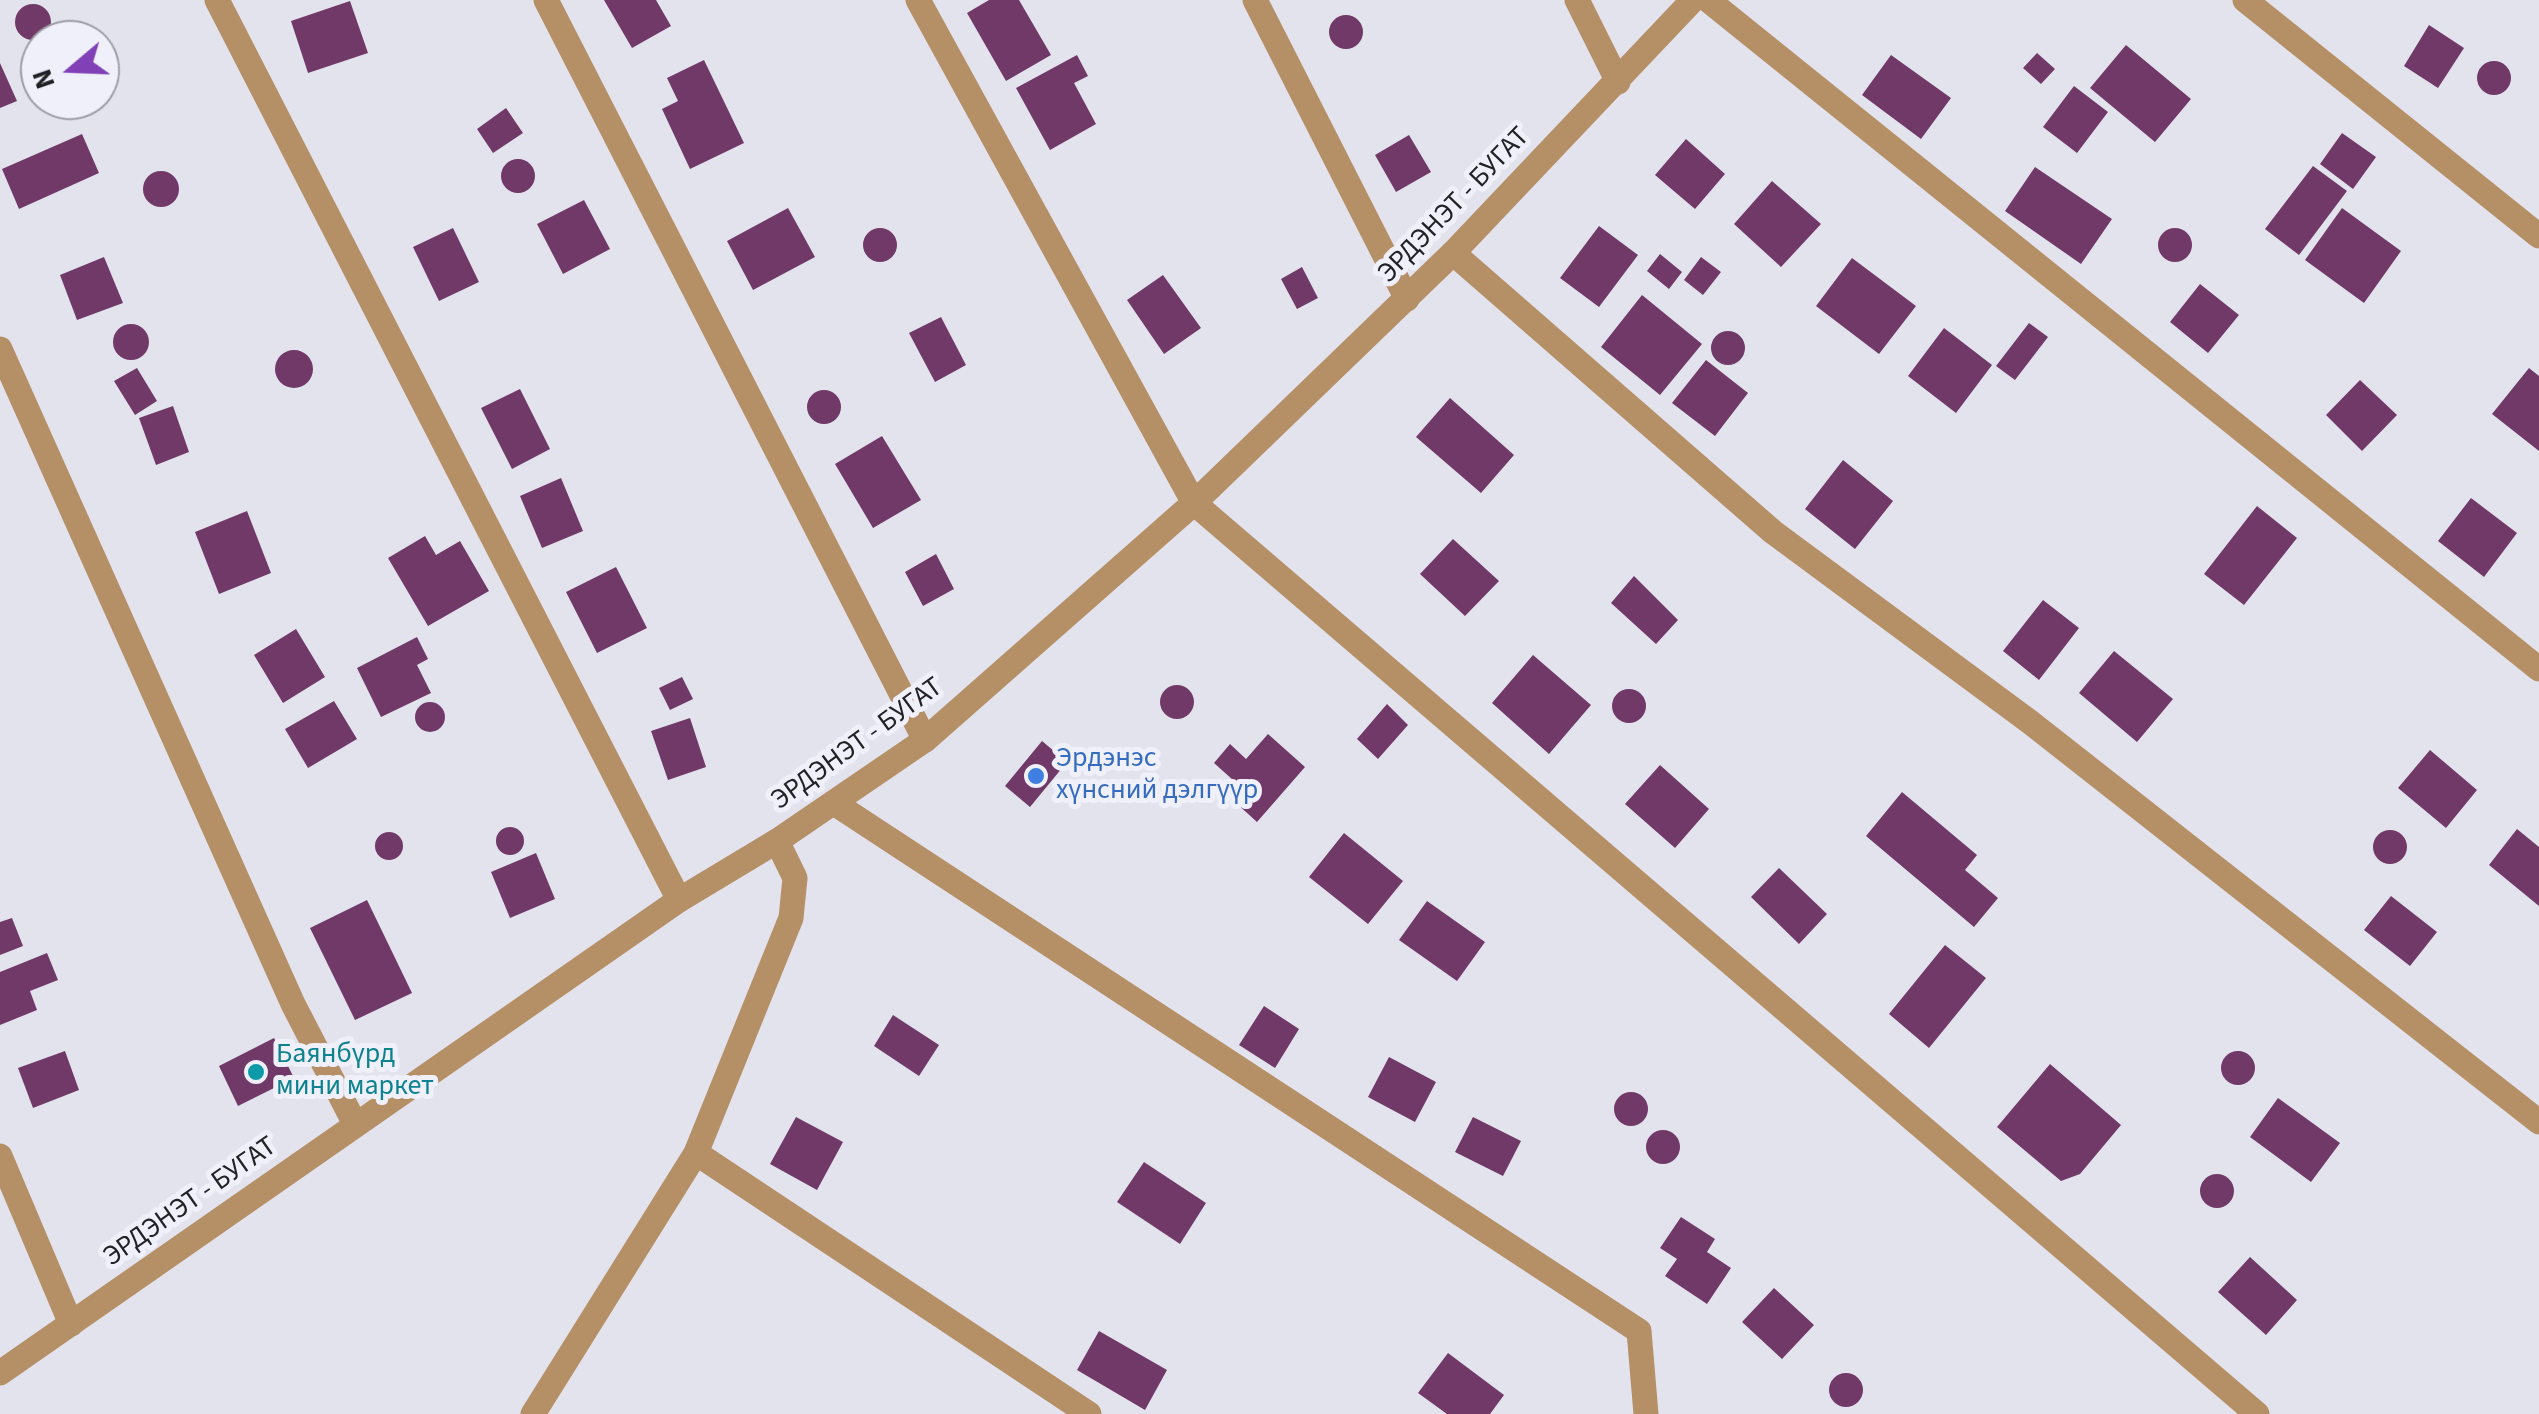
<!DOCTYPE html>
<meta charset="utf-8">
<style>
body{margin:0}
#map{position:relative;width:2539px;height:1414px;overflow:hidden;background:#e3e3ee;font-family:"Source Sans 3",sans-serif}
canvas{display:block}
.north{position:absolute;left:20px;top:20px;width:100px;height:100px;box-sizing:border-box;background:#f0f0fb;border:2px solid #9d9ea5;border-radius:50%;rotate:251deg;font-size:28px;font-weight:700;line-height:40px;text-align:center;color:#212225}
.north::after{content:'';display:block;margin:auto;width:35px;height:45px;background:#8140b5;clip-path:polygon(50% 0,100% 100%,50% 72%,0 100%)}
</style>
<div id="map">
<canvas width="2539" height="1414"></canvas>
<div class="north">N</div>
</div>
<script>
const ctx = document.querySelector('canvas').getContext('2d');
ctx.lineJoin = 'round';
function fillPath(path, color) { ctx.fillStyle = color; ctx.fill(path, 'evenodd'); }
function stroke(path, color, width, dash) { ctx.strokeStyle = color; ctx.lineWidth = width; ctx.lineCap = dash ? 'butt' : 'round'; ctx.setLineDash(dash || []); ctx.stroke(path); }
function label(font, color, halo, rows, align = 'center') {
  ctx.font = font + ' "Source Sans 3",sans-serif'; ctx.lineWidth = 10; ctx.setLineDash([]); ctx.textBaseline = 'middle'; ctx.strokeStyle = halo; ctx.fillStyle = color; for (const [text, x, y, turn = 0] of rows) {
    ctx.save(); ctx.translate(x, y); ctx.rotate((+turn || 0) * Math.PI / 180); ctx.textAlign = isNaN(turn) ? turn : align; if (halo) ctx.strokeText(text, 0, 0); ctx.fillText(text, 0, 0); ctx.restore();
  }
}
const building = new Path2D(`
 M 604,0 L 656,0 L 671,26 L 632,48 Z
 M 989,0 L 1019,0 L 1051,55 L 1006,81 L 967,13 Z
 M 350,1 L 368,53 L 308,73 L 291,21 Z
 M15 22a18 18 0 1 1 36 0a18 18 0 1 1-36 0Z
 M1329 32a17 17 0 1 1 34 0a17 17 0 1 1-34 0Z
 M 2429,25 L 2464,48 L 2438,88 L 2404,66 Z
 M 2126,45 L 2191,99 L 2155,142 L 2090,88 Z
 M 2037,53 L 2055,69 L 2041,84 L 2023,68 Z
 M 1077,55 L 1088,76 L 1074,83 L 1096,124 L 1050,150 L 1016,88 Z
 M 1891,55 L 1951,98 L 1921,139 L 1862,95 Z
 M 704,60 L 744,143 L 690,169 L 662,109 L 678,101 L 667,78 Z
 M2477 78a17 17 0 1 1 34 0a17 17 0 1 1-34 0Z
 M 0,63 L 17,101 L 0,108 Z
 M 2074,86 L 2108,112 L 2077,153 L 2043,127 Z
 M 506,108 L 523,133 L 493,153 L 477,129 Z
 M 2342,133 L 2376,157 L 2353,189 L 2320,164 Z
 M 82,134 L 99,173 L 19,209 L 2,169 Z
 M 1409,135 L 1431,172 L 1396,192 L 1375,155 Z
 M 1686,139 L 1725,174 L 1695,209 L 1655,175 Z
 M501 176a17 17 0 1 1 34 0a17 17 0 1 1-34 0Z
 M 2313,166 L 2347,191 L 2299,255 L 2265,229 Z
 M 2035,167 L 2112,219 L 2081,264 L 2005,211 Z
 M143 189a18 18 0 1 1 36 0a18 18 0 1 1-36 0Z
 M 1772,181 L 1821,224 L 1781,267 L 1734,224 Z
 M 584,200 L 610,249 L 563,274 L 537,224 Z
 M 788,208 L 815,257 L 753,290 L 727,241 Z
 M 2342,208 L 2401,251 L 2364,303 L 2305,260 Z
 M 1599,226 L 1638,255 L 1599,307 L 1560,278 Z
 M863 245a17 17 0 1 1 34 0a17 17 0 1 1-34 0Z
 M2158 245a17 17 0 1 1 34 0a17 17 0 1 1-34 0Z
 M 453,228 L 479,282 L 439,301 L 413,247 Z
 M 1660,254 L 1682,272 L 1669,289 L 1647,271 Z
 M 104,257 L 123,303 L 77,320 L 60,275 Z
 M 1701,257 L 1721,272 L 1703,295 L 1684,280 Z
 M 1852,258 L 1916,306 L 1879,354 L 1816,306 Z
 M 1302,267 L 1318,298 L 1297,309 L 1281,279 Z
 M 1163,275 L 1201,328 L 1164,354 L 1127,300 Z
 M 2200,284 L 2239,315 L 2208,353 L 2170,322 Z
 M 1642,295 L 1702,344 L 1660,395 L 1601,347 Z
 M 941,317 L 966,365 L 935,382 L 909,333 Z
 M 2029,323 L 2048,337 L 2015,380 L 1996,366 Z
 M113 342a18 18 0 1 1 36 0a18 18 0 1 1-36 0Z
 M 1944,328 L 1992,365 L 1956,413 L 1908,376 Z
 M1711 348a17 17 0 1 1 34 0a17 17 0 1 1-34 0Z
 M275 369a19 19 0 1 1 38 0a19 19 0 1 1-38 0Z
 M 1706,360 L 1748,393 L 1715,436 L 1672,403 Z
 M 137,368 L 157,401 L 135,415 L 114,381 Z
 M 2529,368 L 2539,376 L 2539,451 L 2492,414 Z
 M 2360,380 L 2397,415 L 2362,451 L 2326,415 Z
 M 520,389 L 550,449 L 512,469 L 481,408 Z
 M807 407a17 17 0 1 1 34 0a17 17 0 1 1-34 0Z
 M 1450,398 L 1514,455 L 1481,493 L 1416,437 Z
 M 173,406 L 189,452 L 156,465 L 139,418 Z
 M 882,436 L 921,500 L 873,528 L 835,464 Z
 M 1843,460 L 1893,501 L 1855,549 L 1805,509 Z
 M 561,478 L 583,531 L 542,548 L 520,496 Z
 M 2471,498 L 2517,533 L 2484,577 L 2438,541 Z
 M 2257,506 L 2297,538 L 2244,605 L 2204,574 Z
 M 247,511 L 271,573 L 219,594 L 195,532 Z
 M 425,536 L 436,555 L 460,541 L 489,591 L 428,626 L 388,558 Z
 M 1453,539 L 1499,581 L 1465,616 L 1420,574 Z
 M 936,554 L 954,589 L 923,606 L 905,572 Z
 M 616,567 L 647,628 L 597,653 L 566,592 Z
 M 1634,576 L 1678,620 L 1656,644 L 1611,603 Z
 M 2043,600 L 2079,628 L 2039,680 L 2003,651 Z
 M 296,629 L 325,677 L 283,703 L 254,655 Z
 M 417,637 L 428,659 L 417,665 L 431,693 L 381,717 L 357,668 Z
 M 2114,651 L 2173,699 L 2137,742 L 2079,693 Z
 M 1533,655 L 1591,705 L 1549,754 L 1492,703 Z
 M 682,677 L 693,699 L 670,710 L 659,688 Z
 M1160 702a17 17 0 1 1 34 0a17 17 0 1 1-34 0Z
 M1612 706a17 17 0 1 1 34 0a17 17 0 1 1-34 0Z
 M 334,701 L 357,739 L 308,768 L 285,729 Z
 M415 717a15 15 0 1 1 30 0a15 15 0 1 1-30 0Z
 M 1387,704 L 1408,725 L 1378,759 L 1357,739 Z
 M 690,718 L 706,767 L 668,780 L 651,731 Z
 M 1268,734 L 1305,767 L 1257,822 L 1224,792 L 1233,780 L 1214,763 L 1230,744 L 1246,759 Z
 M 1042,741 L 1067,762 L 1030,807 L 1005,786 Z
 M 2430,750 L 2477,790 L 2446,828 L 2398,788 Z
 M 1660,765 L 1709,809 L 1675,848 L 1625,804 Z
 M 1902,792 L 1977,855 L 1965,870 L 1998,898 L 1974,927 L 1866,836 Z
 M496 841a14 14 0 1 1 28 0a14 14 0 1 1-28 0Z
 M 2517,829 L 2539,847 L 2539,906 L 2489,865 Z
 M2373 847a17 17 0 1 1 34 0a17 17 0 1 1-34 0Z
 M375 846a14 14 0 1 1 28 0a14 14 0 1 1-28 0Z
 M 1344,833 L 1403,881 L 1368,924 L 1309,877 Z
 M 536,853 L 555,899 L 510,918 L 491,872 Z
 M 1779,868 L 1827,914 L 1799,944 L 1751,897 Z
 M 2391,896 L 2437,932 L 2410,966 L 2364,930 Z
 M 367,900 L 412,993 L 355,1020 L 310,928 Z
 M 1427,901 L 1485,942 L 1457,981 L 1399,940 Z
 M 12,918 L 23,946 L 0,955 L 0,922 Z
 M 1945,945 L 1986,978 L 1929,1048 L 1889,1014 Z
 M 47,953 L 58,980 L 30,991 L 37,1010 L 0,1025 L 0,972 Z
 M 1264,1006 L 1299,1029 L 1275,1068 L 1239,1045 Z
 M 893,1015 L 939,1045 L 919,1076 L 874,1046 Z
 M 274,1038 L 294,1078 L 238,1106 L 219,1066 Z
 M2221 1068a17 17 0 1 1 34 0a17 17 0 1 1-34 0Z
 M 65,1051 L 79,1090 L 33,1108 L 18,1068 Z
 M 1389,1057 L 1436,1082 L 1415,1122 L 1368,1097 Z
 M 2050,1064 L 2121,1125 L 2080,1174 L 2061,1181 L 1997,1127 Z
 M1614 1109a17 17 0 1 1 34 0a17 17 0 1 1-34 0Z
 M 2278,1098 L 2340,1143 L 2311,1182 L 2250,1137 Z
 M 796,1117 L 843,1142 L 817,1190 L 770,1164 Z
 M 1473,1117 L 1521,1141 L 1503,1176 L 1455,1152 Z
 M1646 1147a17 17 0 1 1 34 0a17 17 0 1 1-34 0Z
 M 1144,1162 L 1206,1203 L 1180,1244 L 1117,1202 Z
 M2200 1191a17 17 0 1 1 34 0a17 17 0 1 1-34 0Z
 M 1681,1217 L 1715,1239 L 1707,1252 L 1731,1268 L 1707,1304 L 1665,1276 L 1677,1259 L 1660,1248 Z
 M 2250,1257 L 2297,1300 L 2266,1335 L 2218,1292 Z
 M 1774,1288 L 1814,1325 L 1782,1359 L 1742,1322 Z
 M 1099,1331 L 1167,1370 L 1145,1410 L 1077,1370 Z
 M 1448,1353 L 1504,1395 L 1490,1414 L 1447,1414 L 1418,1393 Z
 M1829 1390a17 17 0 1 1 34 0a17 17 0 1 1-34 0Z`);
const minor = new Path2D(`
 M 217,0 L 679,900
 M 546,0 L 925,740
 M 918,0 L 1194,503 L 2257,1414
 M 1255,0 L 1407,299
 M 1577,0 L 1618,82
 M 1708,0 L 2539,669
 M 2245,0 L 2539,236
 M 1453,253 L 1773,532 L 2030,722 L 2539,1122
 M 0,349 L 293,1004 L 355,1124
 M 834,803 L 1639,1331 L 1646,1414
 M 696,1153 L 1089,1414
 M 0,1156 L 71,1324
 M 533,1414 L 696,1153 L 791,918 L 795,878 L 777,841`);
const tertiary = new Path2D(`
 M 0,1373 L 679,900 L 777,841 L 925,740 L 1194,503 L 1453,253 L 1693,0`);
const markers = [
 [1036,776,10,"#3f7fe0"],
 [256,1072,10,"#0f9aa8"]
];
const streetNames = [
 ["ЭРДЭНЭТ - БУГАТ",1455,206,-46],
 ["ЭРДЭНЭТ - БУГАТ",858,745,-36],
 ["ЭРДЭНЭТ - БУГАТ",191,1203,-35]
];
const shopNames = [
 ["Эрдэнэс",1056,760],
 ["хүнсний дэлгүүр",1056,792]
];
const cultureNames = [
 ["Баянбүрд",276,1056],
 ["мини маркет",276,1088]
];
fillPath(building, '#713967');
stroke(minor, '#b58f66', 25);
stroke(tertiary, '#b58f66', 25);
for (const [x, y, r, color] of markers) { const dot = new Path2D(); dot.arc(x, y, r, 0, 2 * Math.PI); ctx.fillStyle = color; ctx.fill(dot); stroke(dot, '#f0f0fb', 4); }
label('28px', '#212225', '#f0f0fb', streetNames);
label('28px', '#366cbe', '#f0f0fb', shopNames, 'left');
label('28px', '#0d838f', '#f0f0fb', cultureNames, 'left');
</script>
